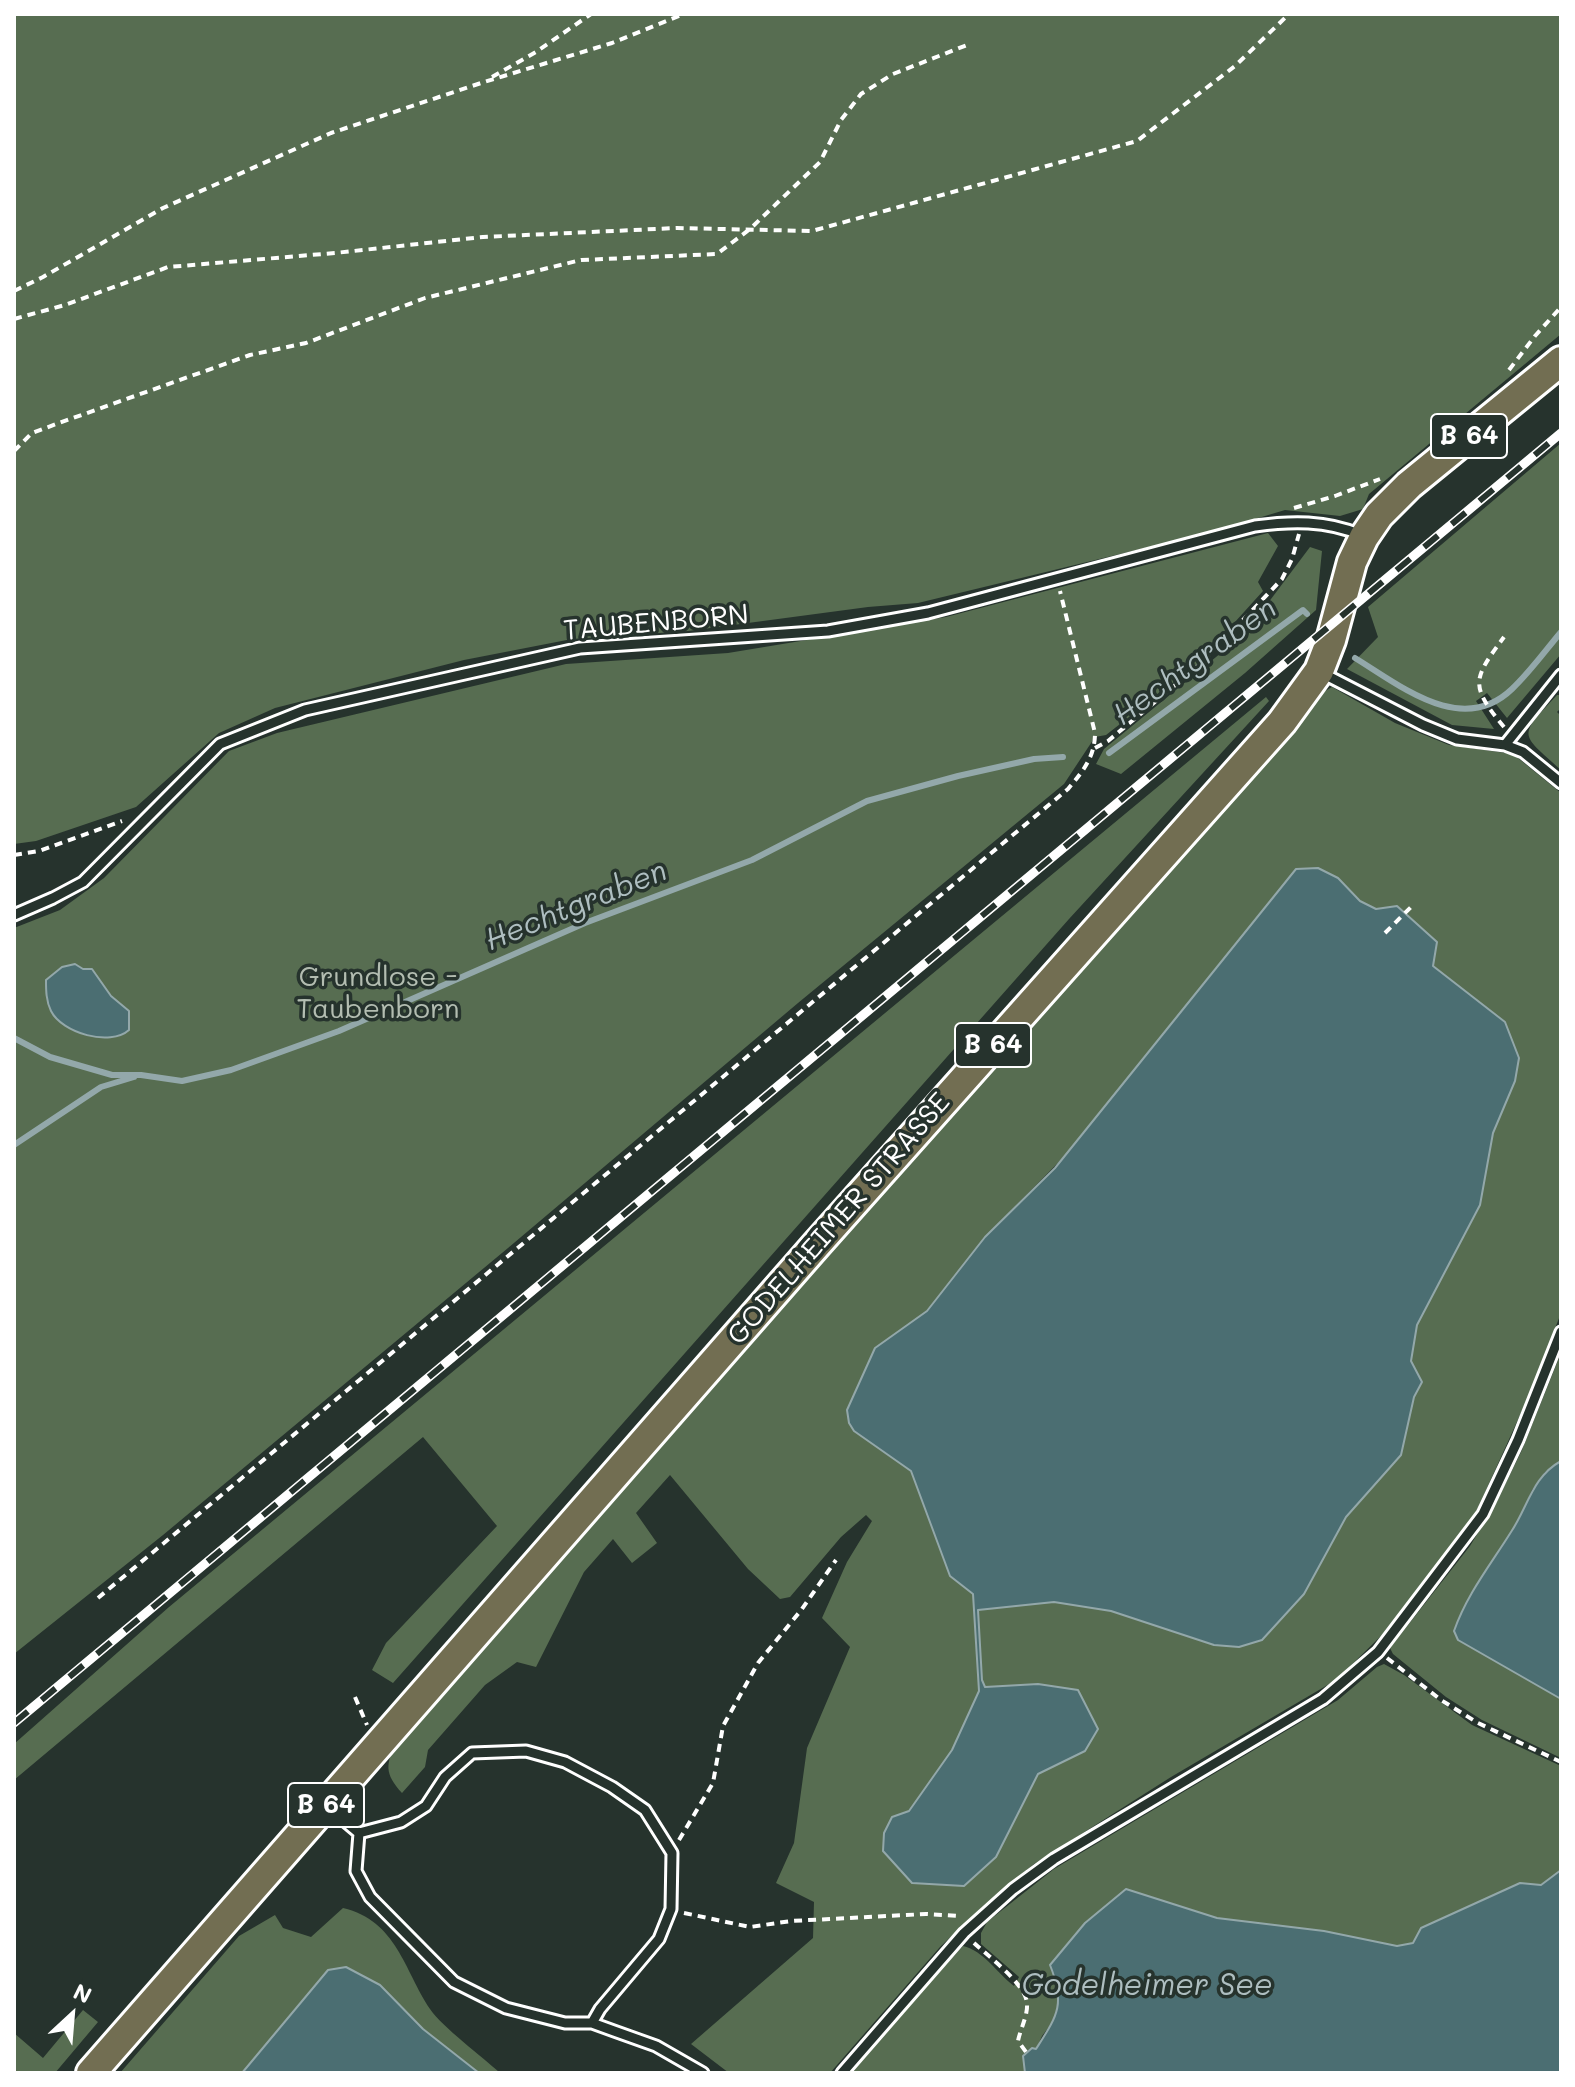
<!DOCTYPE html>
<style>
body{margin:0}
#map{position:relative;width:1575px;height:2087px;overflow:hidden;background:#26332d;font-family:Mali,sans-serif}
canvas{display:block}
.frame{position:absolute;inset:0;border:16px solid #fff;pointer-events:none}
.north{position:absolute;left:32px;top:1975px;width:80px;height:80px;-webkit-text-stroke:6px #26332d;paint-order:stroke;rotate:26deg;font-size:22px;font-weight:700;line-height:32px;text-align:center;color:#fff}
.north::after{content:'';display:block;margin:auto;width:28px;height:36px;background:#fff;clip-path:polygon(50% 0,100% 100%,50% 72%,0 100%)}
</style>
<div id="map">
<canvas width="1575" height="2087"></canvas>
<div class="frame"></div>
<div class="north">N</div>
</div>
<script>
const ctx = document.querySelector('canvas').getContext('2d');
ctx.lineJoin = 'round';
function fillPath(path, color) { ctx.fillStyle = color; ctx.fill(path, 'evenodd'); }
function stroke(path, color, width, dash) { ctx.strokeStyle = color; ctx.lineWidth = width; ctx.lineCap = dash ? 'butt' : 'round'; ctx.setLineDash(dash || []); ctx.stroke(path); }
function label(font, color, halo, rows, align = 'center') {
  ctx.font = font + ' Mali,sans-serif'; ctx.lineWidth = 7; ctx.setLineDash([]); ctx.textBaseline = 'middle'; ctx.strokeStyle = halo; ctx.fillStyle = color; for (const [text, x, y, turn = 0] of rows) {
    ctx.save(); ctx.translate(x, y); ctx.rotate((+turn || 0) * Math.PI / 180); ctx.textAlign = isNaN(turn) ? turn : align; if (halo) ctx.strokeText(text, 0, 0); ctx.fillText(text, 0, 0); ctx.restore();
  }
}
const green = new Path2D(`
 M 14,14 L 1561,14 L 1561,334 L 1369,494 L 1363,509 L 1340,516 L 1285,510 L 1215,531 L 918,603 L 868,607 L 688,631 L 572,639 L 464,660 L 275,708 L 219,733 L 136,807 L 36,841 L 14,844 Z
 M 1561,443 L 1561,654 L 1507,718 L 1487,693 L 1476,701 L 1494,729 L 1452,725 L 1347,669 L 1378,637 L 1368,607 Z
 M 1268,533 L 1278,546 L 1258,582 L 1263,591 L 1197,664 L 1106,735 L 1095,737 L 1064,784 L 798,1003 L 508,1248 L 163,1535 L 14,1654 L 14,928 L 60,910 L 104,878 L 229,751 L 277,733 L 566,664 L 728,653 L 946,617 Z
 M 1310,547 L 1322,551 L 1316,610 L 1245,673 L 1121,774 L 1096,764 L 1104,749 L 1227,648 L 1262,611 Z
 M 1332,687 L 1395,723 L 1449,745 L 1513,754 L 1561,793 L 1561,1313 L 1530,1393 L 1477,1510 L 1434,1571 L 1385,1632 L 1336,1680 L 1171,1777 L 1034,1864 L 980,1909 L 940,1947 L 830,2073 L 729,2073 L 691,2044 L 813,1938 L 814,1902 L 776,1883 L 794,1843 L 807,1748 L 850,1647 L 822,1618 L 847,1562 L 872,1521 L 866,1515 L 841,1537 L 790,1597 L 780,1599 L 748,1569 L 670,1475 L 636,1513 L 657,1543 L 632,1563 L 613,1539 L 584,1572 L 536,1667 L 517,1662 L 485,1685 L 428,1750 L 425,1767 L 402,1793 C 384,1773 386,1765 396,1741 L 1320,694 ZM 1338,878 L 1360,901 L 1437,942 L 1432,966 L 1445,977 L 1515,1081 L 1493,1133 L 1480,1205 L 1417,1325 L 1411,1361 L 1422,1382 L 1414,1397 L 1401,1455 L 1346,1517 L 1335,1535 L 1111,1611 L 1054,1602 L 978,1610 L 982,1680 L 985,1687 L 1084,1751 L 1038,1774 L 996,1857 L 892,1817 L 909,1811 L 952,1750 L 979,1691 L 973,1593 L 950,1576 L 911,1471 L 854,1431 L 875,1348 L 927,1311 L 985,1237 Z
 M 1557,695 L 1561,695 L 1561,708 L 1557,712 L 1561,716 L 1561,770 C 1519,732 1518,737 1557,695 Z
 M 1266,697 L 1269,701 L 1069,919 L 393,1683 L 372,1670 L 386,1643 L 497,1526 L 423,1437 L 14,1780 L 14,1744 L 169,1607 Z
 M 1561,1353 L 1561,1461 L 1545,1472 L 1532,1490 L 1514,1529 L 1478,1582 L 1458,1620 L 1458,1640 L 1561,1699 L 1561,1758 L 1482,1720 L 1446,1697 L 1393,1654 L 1390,1648 L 1470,1546 L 1496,1503 L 1522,1450 Z
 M 1384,1664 L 1404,1675 L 1472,1725 L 1561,1766 L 1561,1870 L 1541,1885 L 1520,1883 L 1421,1928 L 1413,1943 L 1397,1946 L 1324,1931 L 1217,1918 L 1126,1889 L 1058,1985 L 1058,2015 L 1042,2036 L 1036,2050 L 1023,2056 L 1025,2073 L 851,2073 L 909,2004 L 963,1946 C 983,1950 998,1974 1014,1986 L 1019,1977 L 981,1944 L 981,1933 L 987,1922 L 1054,1869 L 1338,1700 L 1377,1667 Z
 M 343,1908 C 397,1921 404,1970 430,2009 C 442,2027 483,2057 500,2073 L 479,2073 L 423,2029 L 380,1986 L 346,1967 L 328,1970 L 242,2073 L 120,2073 L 239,1936 L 275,1915 L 283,1928 L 311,1937 Z
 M 83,2010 L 98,2022 L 55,2073 L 14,2073 L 14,2033 L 43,2058 Z`);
const water = new Path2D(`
 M 1318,868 L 1338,878 L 1360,901 L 1376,909 L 1397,906 L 1437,942 L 1433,966 L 1505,1022 L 1519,1058 L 1515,1081 L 1493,1133 L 1480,1205 L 1417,1325 L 1411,1361 L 1422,1382 L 1414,1397 L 1401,1455 L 1346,1517 L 1304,1594 L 1262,1640 L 1239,1647 L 1214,1645 L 1111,1611 L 1054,1602 L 978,1610 L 982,1680 L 985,1687 L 1038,1684 L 1078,1690 L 1098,1729 L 1085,1751 L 1038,1774 L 996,1857 L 964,1886 L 912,1883 L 883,1851 L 884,1833 L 892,1817 L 909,1811 L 952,1750 L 979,1691 L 973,1594 L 950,1576 L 911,1471 L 854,1431 L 849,1423 L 847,1410 L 875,1348 L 927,1311 L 985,1237 L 1055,1168 L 1296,869 Z
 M 75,964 L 83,969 L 92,969 L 111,996 L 129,1011 L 129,1030 C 110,1047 62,1033 51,1011 C 46,1001 46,990 46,980 L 62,967 Z
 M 1561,1461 L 1561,1699 L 1458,1640 L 1454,1631 C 1467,1594 1491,1564 1511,1532 C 1528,1507 1532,1477 1561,1461 Z
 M 1561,1870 L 1561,2073 L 1025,2073 L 1023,2056 L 1032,2048 L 1036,2049 C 1057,2016 1066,2005 1050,1965 L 1085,1923 L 1126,1889 L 1217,1918 L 1324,1931 L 1397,1946 L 1413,1943 L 1421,1928 L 1520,1883 L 1541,1885 Z
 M 346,1967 L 380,1985 L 423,2029 L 479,2073 L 242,2073 L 328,1970 Z`);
const stream = new Path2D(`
 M 1355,658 C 1401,686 1462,737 1512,689 C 1530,672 1545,651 1561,632
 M 1109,753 L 1303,610 L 1307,614
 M 14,1038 L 50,1057 L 112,1075 L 141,1075 L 182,1081 L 231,1070 L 339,1031 L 585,923 L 752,860 L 867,801 L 958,776 L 1034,759 L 1063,757
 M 14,1145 L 101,1087 L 134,1077`);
const path = new Path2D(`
 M 492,77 L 536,52 L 591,14
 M 14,291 L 43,277 L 163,208 L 331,133 L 484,82 L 612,43 L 684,14
 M 14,319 L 65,305 L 168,267 L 335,253 L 483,237 L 677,228 L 812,231 L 1137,141 L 1235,66 L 1289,14
 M 1509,370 L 1535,336 L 1561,307
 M 14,451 L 32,433 L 59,423 L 250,355 L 306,343 L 425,298 L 581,260 L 717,254 L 750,229 L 820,162 L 841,120 L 861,94 L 893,74 L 967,45
 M 1294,508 L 1335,496 L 1380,479
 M 1504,727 C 1469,685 1473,679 1504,637
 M 1095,748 L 1108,741 L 1204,661 L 1282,579 L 1292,559 L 1299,534
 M 14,855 L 39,851 L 122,821
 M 1385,933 L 1414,904
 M 98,1598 L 1068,789 C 1083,771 1095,757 1095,733 L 1060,591
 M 1387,1658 L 1441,1700 L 1478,1723 L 1561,1762
 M 355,1697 L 367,1725
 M 679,1840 L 713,1783 L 723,1726 L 758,1663 L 802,1609 L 836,1560
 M 684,1913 L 750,1927 L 791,1921 L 926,1914 L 961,1916
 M 974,1943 C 988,1956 1027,1985 1027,2004 C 1028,2015 1020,2030 1018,2041 L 1026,2052`);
const service = new Path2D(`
 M 1322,673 L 1423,725 L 1457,739 L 1505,745 L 1523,752 L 1561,783
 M 1505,745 L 1561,675
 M 14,915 L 53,898 L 83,882 L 220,744 L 305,710 L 580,648 L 828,631 L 928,613 L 1255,526 C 1291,521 1326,520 1361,535
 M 328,1807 L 359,1833
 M 359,1833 L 401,1822 L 426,1806 L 445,1777 L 472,1753 L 526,1751 L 565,1762 L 612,1787 L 645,1810 L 672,1853 L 671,1909 L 659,1939 L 600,2009 L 592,2023
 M 359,1833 L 356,1871 L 370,1897 L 454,1982 L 506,2008 L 565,2023 L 592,2023 L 614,2031 L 656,2046 L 703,2073
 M 842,2073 L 964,1933 L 1013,1889 L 1054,1859 L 1323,1699 L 1378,1652 L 1483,1514 L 1518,1440 L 1561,1332`);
const primary = new Path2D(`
 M 91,2073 L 817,1244 L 1282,722 L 1319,671 L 1331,640 L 1352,562 L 1364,537 L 1379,515 L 1409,485 L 1561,361`);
const rail = new Path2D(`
 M 14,1723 L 1561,433`);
const shields = [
 [1469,436,76],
 [993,1045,76],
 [326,1805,76]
];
const shieldNames = [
 ["B 64",1469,436],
 ["B 64",993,1045],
 ["B 64",326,1805]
];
const streetNames = [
 ["TAUBENBORN",656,623,-5],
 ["GODELHEIMER STRASSE",839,1219,-49]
];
const parkNames = [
 ["Grundlose -",378,977],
 ["Taubenborn",378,1009]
];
const waterNames = [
 ["Hechtgraben",1195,662,-36],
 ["Hechtgraben",576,906,-22],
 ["Godelheimer See",1147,1986]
];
fillPath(green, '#576d51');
fillPath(water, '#4b6e72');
stroke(water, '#93a8aa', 2);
stroke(stream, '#93a8aa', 6);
stroke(service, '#fff', 15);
stroke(primary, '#fff', 34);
stroke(path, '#fff', 4, [8, 6]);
stroke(service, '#26332d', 9);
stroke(primary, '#726e52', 28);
stroke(rail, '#fff', 9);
stroke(rail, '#26332d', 6, [18]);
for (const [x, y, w] of shields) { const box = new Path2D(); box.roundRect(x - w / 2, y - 22, w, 44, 6); ctx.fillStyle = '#26332d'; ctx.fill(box); stroke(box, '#fff', 2); }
label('bold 26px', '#fff', null, shieldNames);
label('28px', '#fff', '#26332d', streetNames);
label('28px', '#b3bdb1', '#26332d', parkNames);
label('italic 30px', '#aebec0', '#26332d', waterNames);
</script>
